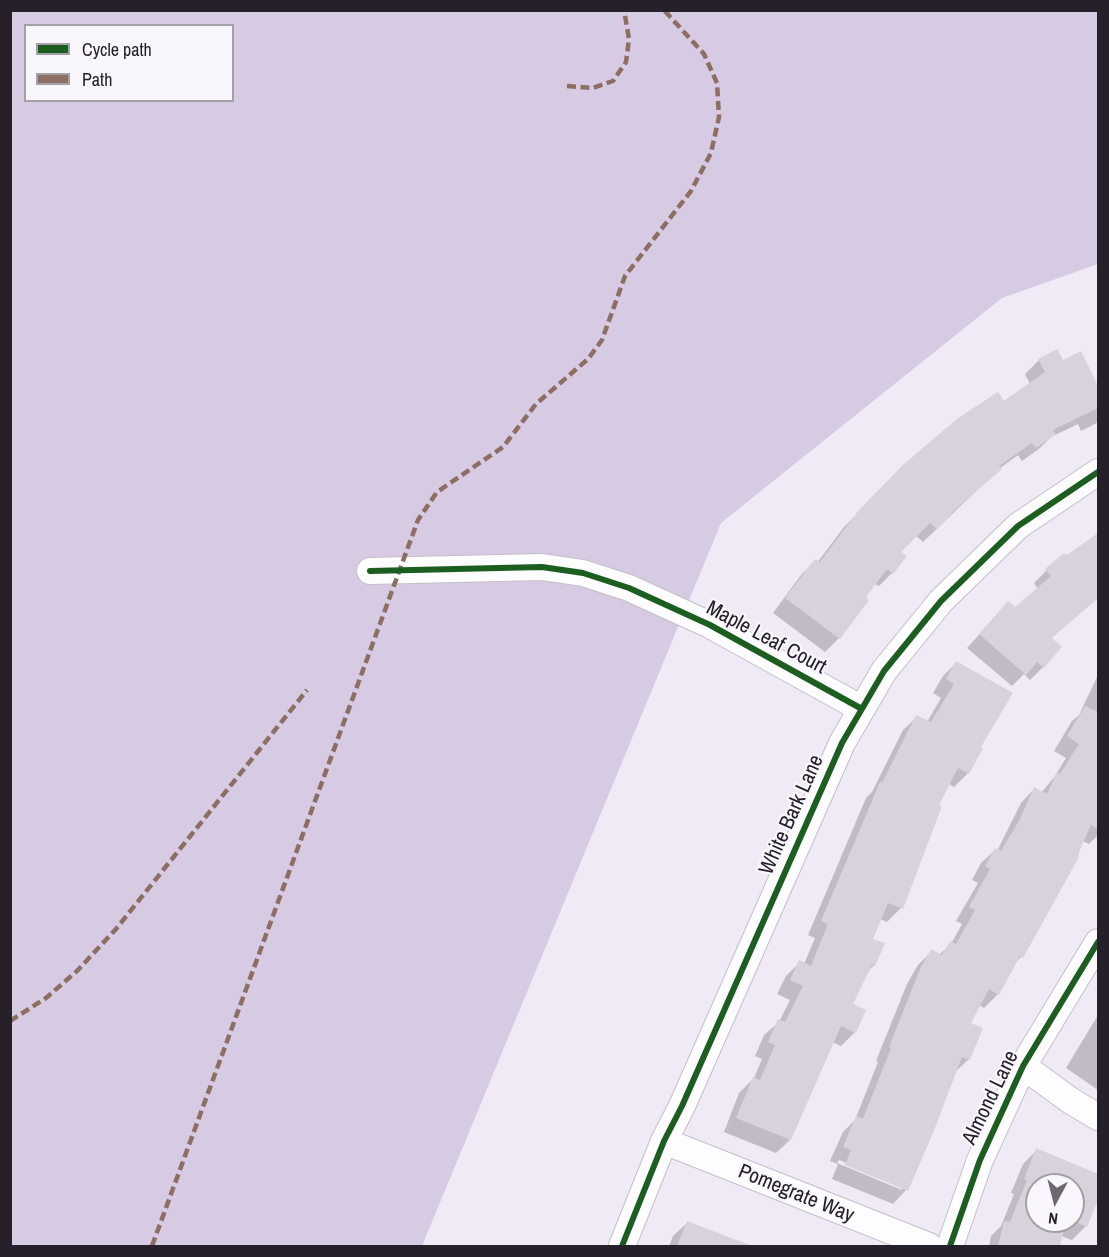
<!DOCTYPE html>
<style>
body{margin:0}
#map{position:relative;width:1109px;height:1257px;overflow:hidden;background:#f0eaf6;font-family:"Archivo Narrow",sans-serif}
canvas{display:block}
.frame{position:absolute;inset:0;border:12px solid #25202a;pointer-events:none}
.legend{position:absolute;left:24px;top:24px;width:210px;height:78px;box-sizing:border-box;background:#f9f6fc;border:2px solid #a4a0a8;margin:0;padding:8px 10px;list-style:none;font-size:18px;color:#25202a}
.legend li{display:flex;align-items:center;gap:12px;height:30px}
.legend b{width:30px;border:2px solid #a4a0a8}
.north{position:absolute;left:1025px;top:1173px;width:60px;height:60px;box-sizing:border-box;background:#f9f6fc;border:2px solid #a4a0a8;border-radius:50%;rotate:187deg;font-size:16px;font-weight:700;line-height:24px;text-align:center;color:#25202a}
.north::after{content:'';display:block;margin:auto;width:21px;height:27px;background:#6c6771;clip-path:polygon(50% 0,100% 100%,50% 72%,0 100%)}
</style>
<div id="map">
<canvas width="1109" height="1257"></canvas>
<div class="frame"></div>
<ul class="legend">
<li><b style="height:8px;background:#1b5e20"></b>Cycle path</li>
<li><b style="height:8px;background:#8d6e63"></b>Path</li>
</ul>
<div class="north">N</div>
</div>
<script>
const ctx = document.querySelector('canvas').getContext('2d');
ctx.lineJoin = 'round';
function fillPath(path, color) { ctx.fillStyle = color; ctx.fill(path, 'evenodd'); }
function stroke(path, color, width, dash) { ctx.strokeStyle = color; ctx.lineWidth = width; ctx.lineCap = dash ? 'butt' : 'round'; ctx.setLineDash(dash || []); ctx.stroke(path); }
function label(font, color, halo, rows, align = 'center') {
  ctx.font = font + ' "Archivo Narrow",sans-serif'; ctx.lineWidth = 4.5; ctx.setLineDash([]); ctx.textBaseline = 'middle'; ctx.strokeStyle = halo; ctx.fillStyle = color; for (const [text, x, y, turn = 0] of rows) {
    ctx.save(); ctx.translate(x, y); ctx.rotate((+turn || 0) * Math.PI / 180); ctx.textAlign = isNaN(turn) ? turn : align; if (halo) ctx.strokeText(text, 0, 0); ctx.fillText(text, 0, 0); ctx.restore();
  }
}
const green = new Path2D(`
 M 10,11 L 1098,11 L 1098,264 L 1002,298 L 721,523 L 422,1246 L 11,1246 ZM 26,26 L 232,26 L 232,100 L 26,100 Z`);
const shadow = new Path2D(`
 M 1080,353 L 1098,389 L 1098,421 L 1095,424 L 1081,431 L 1078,424 L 1051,437 L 1040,448 L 1022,461 L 1018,455 L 999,469 L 923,542 L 915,535 L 899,552 L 892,573 L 879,586 L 875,584 L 864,598 L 867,600 L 839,638 L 825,652 L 773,613 L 801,575 L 815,561 L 817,563 L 844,527 L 904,466 L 1030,384 L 1025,374 L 1039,360 L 1062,362 Z
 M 1098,535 L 1098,598 L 1050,639 L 1043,667 L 1030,680 L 1024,674 L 1012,686 L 967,648 L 996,616 L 1015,608 L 1038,589 L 1034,583 L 1046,571 Z
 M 956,663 L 979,747 L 968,773 L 954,787 L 948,784 L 937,806 L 901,908 L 887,922 L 880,919 L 871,940 L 874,965 L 866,974 L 851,1005 L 855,1032 L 841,1046 L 832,1042 L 790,1140 L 776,1153 L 724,1132 L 739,1093 L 754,1078 L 762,1059 L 755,1056 L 764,1035 L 779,1022 L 790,1000 L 777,994 L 786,976 L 800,962 L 804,964 L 815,938 L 808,935 L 866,798 L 872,792 L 903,730 L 917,717 L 927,722 L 941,698 L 933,693 L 943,676 Z
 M 1098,675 L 1098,835 L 1089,844 L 1083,841 L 1077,858 L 1021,957 L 1013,966 L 998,994 L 984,1008 L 979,1005 L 968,1024 L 969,1059 L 954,1073 L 906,1190 L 893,1204 L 832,1179 L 838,1164 L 830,1161 L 843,1132 L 855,1120 L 878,1062 L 876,1061 L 907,984 L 918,965 L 932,951 L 939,955 L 951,944 L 962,924 L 956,921 L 978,883 L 972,880 L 981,863 L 995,850 L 997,851 L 1021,803 L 1034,789 L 1041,793 L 1055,776 L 1066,758 L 1054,751 L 1072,721 L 1079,715 ZM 839,1160 L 902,1187 L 902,1190 L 837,1163 Z
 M 1098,1015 L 1098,1090 L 1066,1068 Z
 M 1037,1150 L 1086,1171 L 1086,1226 L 1072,1240 L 1061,1236 L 1059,1246 L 989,1246 L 991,1236 L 1001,1226 L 1014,1194 L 1011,1193 L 1023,1164 ZM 1037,1185 L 1073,1185 L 1073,1221 L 1037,1221 Z
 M 687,1223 L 744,1245 L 743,1246 L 669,1246 L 673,1236 Z`);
const building = new Path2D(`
 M 1057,349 L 1063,360 L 1081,351 L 1098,386 L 1098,408 L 1053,430 L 1056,434 L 1036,448 L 1032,443 L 999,466 L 1002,469 L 951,513 L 952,514 L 937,529 L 930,523 L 901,552 L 907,556 L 893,574 L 887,569 L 866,597 L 869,600 L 840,639 L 785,598 L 815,559 L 820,562 L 858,511 L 903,465 L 958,418 L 998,392 L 1004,401 L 1045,372 L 1038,359 Z
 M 1098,533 L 1098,598 L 1052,638 L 1062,647 L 1044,668 L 1037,662 L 1026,675 L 979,634 L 1008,601 L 1015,607 L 1051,576 L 1045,569 L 1064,553 L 1067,555 Z
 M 956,661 L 1013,693 L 981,747 L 983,748 L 969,774 L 958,768 L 939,805 L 942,806 L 903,909 L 888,903 L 873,939 L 885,943 L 875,966 L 872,965 L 853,1004 L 866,1010 L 856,1033 L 841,1026 L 791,1140 L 736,1118 L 753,1077 L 760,1080 L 775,1045 L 768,1042 L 778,1019 L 785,1022 L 803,986 L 790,980 L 799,960 L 811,966 L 828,924 L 821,921 L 880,782 L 882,783 L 916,715 L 931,722 L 954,684 L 946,679 Z
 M 1085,706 L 1098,712 L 1098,829 L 1091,825 L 1077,856 L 1079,857 L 1023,958 L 1020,956 L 999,995 L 989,989 L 971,1023 L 983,1028 L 970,1060 L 962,1057 L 933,1133 L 908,1191 L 845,1165 L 851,1150 L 843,1147 L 856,1116 L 863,1119 L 891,1048 L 889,1047 L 920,969 L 931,949 L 942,955 L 950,941 L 956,944 L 975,910 L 969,907 L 990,869 L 985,866 L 995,848 L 1001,851 L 1020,819 L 1034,787 L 1047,794 L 1057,772 L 1060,774 L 1079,744 L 1067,736 Z
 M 1036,1148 L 1098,1174 L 1098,1200 L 1087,1227 L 1073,1221 L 1073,1185 L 1037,1185 L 1037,1221 L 1066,1221 L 1060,1246 L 998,1246 L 1004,1221 L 1010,1222 L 1027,1180 L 1024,1179 Z
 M 687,1221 L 749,1245 L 749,1246 L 677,1246 Z`);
const street = new Path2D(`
 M 370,571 L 542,567 L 583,573 L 629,588 L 710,625 L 862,709
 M 1023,1066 L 1071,1101 L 1098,1117
 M 664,1141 L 929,1246
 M 622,1246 L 664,1141 L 682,1106 L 842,743 L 884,671 L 941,601 L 1018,526 L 1098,472
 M 950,1246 L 980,1160 L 1023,1066 L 1098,942`);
const quiet = new Path2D(`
 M 567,86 L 593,88 L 613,81 L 626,62 L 629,39 L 624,10
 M 10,1021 L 46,998 L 77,971 L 116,929 L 307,690
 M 152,1246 L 418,520 L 437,492 L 503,447 L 536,404 L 588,359 L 602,340 L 625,276 L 691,191 L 711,153 L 719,117 L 717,83 L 704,54 L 664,10`);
const cycleway = new Path2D(`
 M 370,571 L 542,567 L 583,573 L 629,588 L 710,625 L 862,709
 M 622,1246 L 664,1141 L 682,1106 L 842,743 L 884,671 L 941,601 L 1018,526 L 1098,472
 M 950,1246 L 980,1160 L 1023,1066 L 1098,942`);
const streetNames = [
 ["Maple Leaf Court",766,638,28],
 ["White Bark Lane",792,815,-66],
 ["Almond Lane",991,1098,-64],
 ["Pomegrate Way",796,1194,22]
];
fillPath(green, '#d7cbe3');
fillPath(shadow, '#0003');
fillPath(building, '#d8d2dd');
stroke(street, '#c4bfc9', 28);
stroke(street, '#fdfcfe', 26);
stroke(quiet, '#8d6e63', 4.5, [9, 4.5]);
stroke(cycleway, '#1b5e20', 6);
label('21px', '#25202a', '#f9f6fc', streetNames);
</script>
